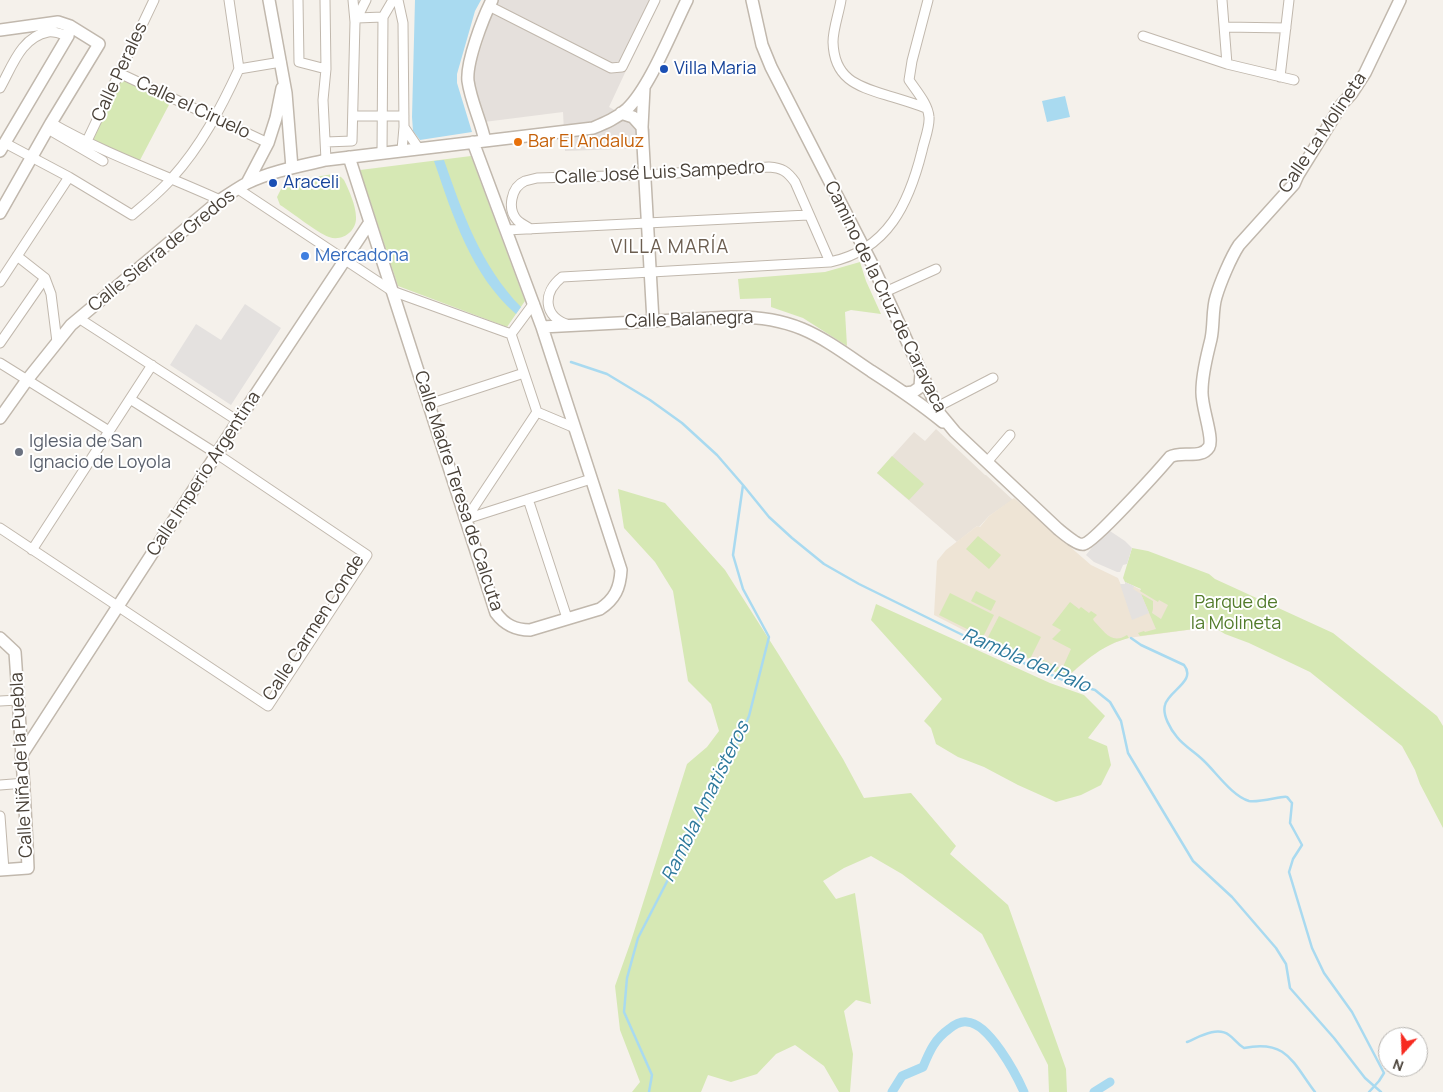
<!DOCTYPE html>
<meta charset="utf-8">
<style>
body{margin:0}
#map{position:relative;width:1443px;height:1092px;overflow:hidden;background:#f5f1eb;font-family:Manrope,sans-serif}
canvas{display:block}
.north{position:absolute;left:1378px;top:1027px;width:50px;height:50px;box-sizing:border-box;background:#fff;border:1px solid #b6b3af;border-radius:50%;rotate:200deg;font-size:14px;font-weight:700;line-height:20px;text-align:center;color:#494138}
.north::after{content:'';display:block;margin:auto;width:18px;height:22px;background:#f72a20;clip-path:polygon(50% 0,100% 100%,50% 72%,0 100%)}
</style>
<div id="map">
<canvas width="1443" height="1092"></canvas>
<div class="north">N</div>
</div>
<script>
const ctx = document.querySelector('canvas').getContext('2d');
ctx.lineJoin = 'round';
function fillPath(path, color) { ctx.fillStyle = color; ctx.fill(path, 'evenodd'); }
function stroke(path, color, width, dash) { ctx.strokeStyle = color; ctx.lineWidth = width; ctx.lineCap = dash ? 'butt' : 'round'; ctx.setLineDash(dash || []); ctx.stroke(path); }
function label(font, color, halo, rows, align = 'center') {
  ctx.font = font + ' Manrope,sans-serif'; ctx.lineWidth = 4; ctx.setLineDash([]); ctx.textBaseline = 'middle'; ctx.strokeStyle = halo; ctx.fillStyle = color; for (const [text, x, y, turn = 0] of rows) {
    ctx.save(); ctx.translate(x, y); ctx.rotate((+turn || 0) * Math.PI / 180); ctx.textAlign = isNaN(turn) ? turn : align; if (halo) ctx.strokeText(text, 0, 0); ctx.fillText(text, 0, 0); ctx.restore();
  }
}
const residential = new Path2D(`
 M 936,429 L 985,475 L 986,475 L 1013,500 L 989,516 L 979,527 L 977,526 L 957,542 L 877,473 L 914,432 L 925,441 Z`);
const industrial = new Path2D(`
 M 496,0 L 659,0 L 609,107 L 650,129 L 650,148 L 565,151 L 563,112 L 484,122 L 472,76 Z`);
const education = new Path2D(`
 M 1014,498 L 1091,565 L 1118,578 L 1121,585 L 1125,584 L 1125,582 L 1210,624 L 1208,631 L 1202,628 L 1128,638 L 1114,643 L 1096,652 L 1067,677 L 983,640 L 934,615 L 937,561 L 946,550 L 977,526 L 980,527 L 989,516 Z`);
const green = new Path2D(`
 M 120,77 L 171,101 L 139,162 L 92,140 L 92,136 Z
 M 471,156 L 525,301 L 507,327 L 398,286 L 360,170 Z
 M 333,174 L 341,177 L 344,180 C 349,190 356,206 356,217 C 357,231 342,242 329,237 C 316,232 293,213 280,205 L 277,197 L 283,185 L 304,179 Z
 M 860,262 L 866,281 L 881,314 L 851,310 L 845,312 L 847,346 L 803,318 L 771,307 L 771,298 L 740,299 L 738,279 L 825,272 Z
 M 892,456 L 924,484 L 909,500 L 877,473 Z
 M 618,489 L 665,503 L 725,570 L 779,655 L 843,759 L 864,798 L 911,793 L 956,846 L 950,854 L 1008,905 L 1066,1069 L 1067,1092 L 1049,1092 L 1048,1065 L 982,934 L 902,874 L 871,856 L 844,868 L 823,881 L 836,899 L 855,893 L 871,1004 L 856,1000 L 844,1011 L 853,1054 L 850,1092 L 839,1092 L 824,1066 L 795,1045 L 776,1054 L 757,1074 L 731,1082 L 708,1075 L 701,1092 L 632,1092 L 640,1082 L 620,1030 L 615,986 L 631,941 L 687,764 L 707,747 L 719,731 L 711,704 L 688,681 L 673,591 L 655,562 L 624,528 Z
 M 978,536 L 1001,555 L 989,569 L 966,549 Z
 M 1132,548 L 1148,551 L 1209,574 L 1215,579 L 1333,633 L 1437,716 L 1443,726 L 1443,828 L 1420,784 L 1415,770 L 1402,746 L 1310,672 L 1249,643 L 1225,634 L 1202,620 L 1202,621 L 1198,619 L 1196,622 L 1201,623 L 1199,627 L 1202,628 L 1140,636 L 1138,633 L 1144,631 L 1145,632 L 1156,629 L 1141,594 L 1153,601 L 1153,609 L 1152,613 L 1161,619 L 1168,605 L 1159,600 L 1158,602 L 1140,591 L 1141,589 L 1125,582 L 1123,578 Z
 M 976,591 L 996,601 L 991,611 L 971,601 Z
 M 950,593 L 994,615 L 983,637 L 939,615 Z
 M 1070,602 L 1079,609 L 1081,607 L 1089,613 L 1091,611 L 1097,615 L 1093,619 L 1094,621 C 1104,631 1111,645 1127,635 L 1129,638 C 1104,644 1086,660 1067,677 L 1037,664 L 1039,658 L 1062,669 L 1071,649 L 1052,639 L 1061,630 L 1052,625 Z
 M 876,604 L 1050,683 L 1084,695 L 1105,716 L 1088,738 L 1107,746 L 1111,765 L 1101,785 L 1081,795 L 1056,802 L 1018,785 L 984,767 L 958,757 L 936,744 L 931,728 L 924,721 L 942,699 L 871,620 Z
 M 999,616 L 1041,637 L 1030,659 L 988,637 Z`);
const parking = new Path2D(`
 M 245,304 L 281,328 L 231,405 L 170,365 L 196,324 L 221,340 Z
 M 1107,529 L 1125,541 L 1132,548 L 1127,564 L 1123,565 L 1120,572 L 1117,572 L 1094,562 L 1086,555 Z
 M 1125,582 L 1134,586 L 1133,589 L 1141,594 L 1149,613 L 1132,620 L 1120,584 L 1125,584 Z`);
const water = new Path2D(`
 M 415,0 L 481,0 L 475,11 L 457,74 L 457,83 L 472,132 L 420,140 L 413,131 L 412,117 Z
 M 1065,96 L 1070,117 L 1047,122 L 1042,101 Z
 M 444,160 C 462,212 481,266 521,307 L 516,314 C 471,275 453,216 434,161 Z`);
const stream = new Path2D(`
 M 571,362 L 607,374 L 650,400 L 682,423 L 717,455 L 743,485 L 733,555 L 743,589 L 769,637 L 749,716 L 736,747 L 638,938 L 627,978 L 624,1012 L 652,1075 L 649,1092
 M 743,485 L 769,517 L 792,538 L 824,564 L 859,584 L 987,647 L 1070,683 L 1095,690 L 1110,702 L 1121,721 L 1128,753 L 1193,861 L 1232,897 L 1276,948 L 1286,964 L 1290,988 L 1334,1038 L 1365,1078 L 1381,1092
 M 1131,638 L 1141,645 L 1184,665 C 1197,681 1168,691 1165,705 C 1162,715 1171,730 1177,737 C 1184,746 1195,752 1203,760 C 1216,772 1232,796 1249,801 C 1260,803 1284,795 1287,797 C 1289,799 1290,801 1292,803 L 1290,823 L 1302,845 L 1293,859 L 1289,872 L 1312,948 L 1324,973 L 1352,1012 L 1384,1073 L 1379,1081 L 1369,1092
 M 1187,1042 C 1199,1037 1217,1026 1229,1035 C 1235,1039 1237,1044 1244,1048 C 1287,1039 1293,1063 1315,1092`);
const canal = new Path2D(`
 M 892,1092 L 902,1076 L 923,1067 C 930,1050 935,1039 949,1029 C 954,1025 960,1021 967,1022 C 989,1023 1016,1074 1024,1092
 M 1094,1092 L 1110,1082`);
const minor = new Path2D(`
 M 229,0 L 239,69
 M 298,0 L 299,62 L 326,69
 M 325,0 L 326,69 L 323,100 L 326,160
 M 398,0 L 403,23 L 404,127 L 402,150
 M 841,0 C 839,13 833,29 833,42 C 834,78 856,86 886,95 C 899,99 913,103 926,108
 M 1222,0 L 1227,64
 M 489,6 L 611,68 L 622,67 L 655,0
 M 357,18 L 383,17
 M 355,22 L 366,0
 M 1225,27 L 1286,28
 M 1143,36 L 1227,64 L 1294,80
 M 239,69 L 281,62
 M 119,73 L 268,143
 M 1280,77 L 1289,0
 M 0,88 C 12,67 21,37 48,32 C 54,31 62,34 68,36
 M 353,116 L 404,116
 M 51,123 C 105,154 163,174 220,200
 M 404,127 L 419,149
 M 48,129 L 103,161
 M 326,142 L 352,141 L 355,22 L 353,0
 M 5,143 L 69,177 L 132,215 C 146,203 160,192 172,178 C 201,146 221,108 239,69
 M 86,143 L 154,0
 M 382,153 L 383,17 L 393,0
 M 238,189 L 392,291 L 511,334
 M 531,229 C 526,226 521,224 517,220 C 507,209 511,187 525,181 C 529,180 533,179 537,178 L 645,175 L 769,167 C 782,168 787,171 795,182 L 830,262
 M 506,230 L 808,215
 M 17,256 L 45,278 L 51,294 L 57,342
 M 0,282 L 69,177
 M 885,292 L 936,269
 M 534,303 L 511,334 L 537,412 L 575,428
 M 80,319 L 238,421
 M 569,325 C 543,317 542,293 562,277 L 830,262 C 888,250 909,203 922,151 C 924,141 930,127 929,117 C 928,104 917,92 909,80 L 912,61 L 928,0
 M 0,343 L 45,278
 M 0,363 L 109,431
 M 429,404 L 524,373
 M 937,407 L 993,378
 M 987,462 L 1010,435
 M 528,499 L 567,618
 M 466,519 L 591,479
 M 466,519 L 537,412
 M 0,528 L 268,706 L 367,555 L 217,454 L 130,399
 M 32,550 L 152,365
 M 0,701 L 18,700
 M 0,785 L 25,783
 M 0,816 L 4,870`);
const tertiary = new Path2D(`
 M 269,0 L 286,93 L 292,168
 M 752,0 L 762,45 L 771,67 L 872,264 L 940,414 L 955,432 L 1058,529 C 1063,533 1078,546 1084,544 C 1094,542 1159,470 1170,457 C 1181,450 1201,460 1209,447 C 1214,438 1201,406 1202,391 C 1202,373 1207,356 1211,339 C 1214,325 1212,310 1216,297 C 1220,283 1231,257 1239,245 L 1294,184 L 1298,175 L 1342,104 L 1352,93 L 1365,73 L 1400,0
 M 0,30 L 58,22 L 70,26 L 99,44 L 51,123 L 0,213
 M 621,113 L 633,117 L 642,127 L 644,88
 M 642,127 L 653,321
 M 485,141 C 481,121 471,102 468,81 C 466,62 483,18 492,0
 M 0,151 L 68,36 L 70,26
 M 349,157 L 496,613 C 505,625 515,630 530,630 L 600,609 C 615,599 620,588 621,570 L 542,327 L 473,142
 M 247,183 L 268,143 L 276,118 L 282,88
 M 542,327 L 732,317 C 796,316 821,337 871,371 C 896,387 920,403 943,422
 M 905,393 L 913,392 L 920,387 L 921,373
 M 0,418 L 27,380 L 71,325 L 220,200 C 229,194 238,188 247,183 C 272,171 300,166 326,160 L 593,128 C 605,123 617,118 627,109 C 650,87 672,30 687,0
 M 0,638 L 15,652 C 20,724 25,796 28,868 L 0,870
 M 21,756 L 238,421 L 370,222`);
const markers = [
 [664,69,5,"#1a4fb4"],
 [518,142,5,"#e8710a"],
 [273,183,5,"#1a4fb4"],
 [305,256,5,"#3f7fe0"],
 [19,452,5,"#6b7280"]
];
const transitNames = [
 ["Villa Maria",674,69],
 ["Araceli",283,183]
];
const streetNames = [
 ["Calle Perales",120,72,-65],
 ["Calle el Ciruelo",193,108,25],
 ["Calle La Molineta",1323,133,-56],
 ["Calle José Luis Sampedro",660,173,-3],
 ["Calle Sierra de Gredos",162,251,-39],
 ["Camino de la Cruz de Caravaca",885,297,64],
 ["Calle Balanegra",689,320,-2],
 ["Calle Imperio Argentina",204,474,-57],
 ["Calle Madre Teresa de Calcuta",458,491,72],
 ["Calle Carmen Conde",314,628,-57],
 ["Calle Niña de la Puebla",22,765,-93]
];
const foodNames = [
 ["Bar El Andaluz",528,142]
];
const shopNames = [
 ["Mercadona",315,256]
];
const worshipNames = [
 ["Iglesia de San",29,442],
 ["Ignacio de Loyola",29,463]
];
const parkNames = [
 ["Parque de",1236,603],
 ["la Molineta",1236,624]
];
const neighbourhoodNames = [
 ["VILLA MARÍA",670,248]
];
const waterNames = [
 ["Rambla del Palo",1026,661,23],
 ["Rambla Amatisteros",706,802,-64]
];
fillPath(residential, '#e9e2d9');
fillPath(industrial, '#e5e0dc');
fillPath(education, '#eee4d5');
fillPath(green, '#d6e8b4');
fillPath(parking, '#e4e1df');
fillPath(water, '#a9daf0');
stroke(stream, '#a9daf0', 2.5);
stroke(canal, '#a9daf0', 9);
stroke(minor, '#c1b8ad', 11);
stroke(tertiary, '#c1b8ad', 14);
stroke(minor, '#fff', 9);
stroke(tertiary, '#fff', 11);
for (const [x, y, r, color] of markers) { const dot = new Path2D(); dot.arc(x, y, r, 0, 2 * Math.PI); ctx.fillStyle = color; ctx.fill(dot); stroke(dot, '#fff', 2); }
label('18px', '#164399', '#fff', transitNames, 'left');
label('18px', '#494138', '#fff', streetNames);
label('18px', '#c56008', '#fff', foodNames, 'left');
label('18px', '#366cbe', '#fff', shopNames, 'left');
label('18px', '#5b616d', '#fff', worshipNames, 'left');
label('18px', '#527b2b', '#fff', parkNames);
ctx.letterSpacing = '1px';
label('19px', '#6c5e50', '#fff', neighbourhoodNames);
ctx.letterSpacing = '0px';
label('italic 19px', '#2d799c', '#fff', waterNames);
</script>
